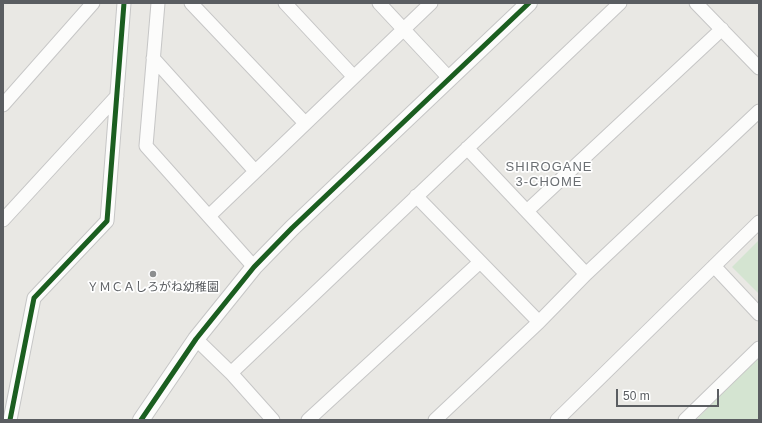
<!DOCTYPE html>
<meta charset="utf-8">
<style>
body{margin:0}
#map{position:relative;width:762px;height:423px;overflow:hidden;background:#e9e8e4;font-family:Arial,sans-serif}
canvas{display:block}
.frame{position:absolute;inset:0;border:4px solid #5a5d61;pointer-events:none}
.scale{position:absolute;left:616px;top:389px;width:103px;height:18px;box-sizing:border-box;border:2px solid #5a5d61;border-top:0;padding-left:5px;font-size:12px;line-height:14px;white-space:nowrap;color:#5a5d61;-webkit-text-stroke:3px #fff;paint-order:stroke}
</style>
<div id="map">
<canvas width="762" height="423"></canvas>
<div class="frame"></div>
<div class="scale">50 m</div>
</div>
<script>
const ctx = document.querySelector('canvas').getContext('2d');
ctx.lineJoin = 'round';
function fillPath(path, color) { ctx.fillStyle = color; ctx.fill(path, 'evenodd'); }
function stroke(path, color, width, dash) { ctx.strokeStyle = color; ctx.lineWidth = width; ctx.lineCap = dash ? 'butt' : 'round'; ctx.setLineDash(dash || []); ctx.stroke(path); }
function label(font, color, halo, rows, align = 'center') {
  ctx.font = font + ' Arial,"Noto Sans JP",sans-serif'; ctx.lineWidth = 3.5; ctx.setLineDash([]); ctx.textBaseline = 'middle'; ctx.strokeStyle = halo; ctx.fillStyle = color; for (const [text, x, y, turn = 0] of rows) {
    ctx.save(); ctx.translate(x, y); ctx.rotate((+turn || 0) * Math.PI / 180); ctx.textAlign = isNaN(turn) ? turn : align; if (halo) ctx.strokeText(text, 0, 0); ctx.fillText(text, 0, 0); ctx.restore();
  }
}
const green = new Path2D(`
 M 759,240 L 759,294 L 732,267 Z
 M 759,357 L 759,420 L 696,420 Z`);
const minor = new Path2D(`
 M 158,3 L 146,146 L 254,267
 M 191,3 L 305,123
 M 285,3 L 354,77
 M 379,3 L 449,78
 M 696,3 L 759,68
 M 153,58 L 255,171
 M 3,105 L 93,3
 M 467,148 L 586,274
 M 416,196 L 539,322
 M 527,211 L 722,29
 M 209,216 L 431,3
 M 3,220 L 117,96
 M 714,266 L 759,314
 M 196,339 L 231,373 L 273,420
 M 231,373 L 620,3
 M 10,420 L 34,298 L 107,221 L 124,3
 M 308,420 L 480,262
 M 435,420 L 539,322 L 586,274 L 759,111
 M 557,420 L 759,222
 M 685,420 L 759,348`);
const tertiary = new Path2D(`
 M 141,420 L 196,339 L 254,267 L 292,228 L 529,3`);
const cycleway = new Path2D(`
 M 10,420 L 34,298 L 107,221 L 124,3
 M 141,420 L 196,339 L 254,267 L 292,228 L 529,3`);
const markers = [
 [153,274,4,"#8c8e8f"]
];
const poiNames = [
 ["ＹＭＣＡしろがね幼稚園",153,288]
];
const neighbourhoodNames = [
 ["SHIROGANE",549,167],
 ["3-CHOME",549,182]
];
fillPath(green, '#d4e4d1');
stroke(minor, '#c6c6c6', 15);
stroke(tertiary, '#c6c6c6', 18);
stroke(minor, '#fcfcfb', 13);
stroke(tertiary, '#fcfcfb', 16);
stroke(cycleway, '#1b5e20', 5);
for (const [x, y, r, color] of markers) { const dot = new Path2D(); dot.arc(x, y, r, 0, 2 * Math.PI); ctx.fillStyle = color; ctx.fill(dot); stroke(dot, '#fff', 1.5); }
label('12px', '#5a5d61', '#fff', poiNames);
ctx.letterSpacing = '1px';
label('13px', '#6b6f73', '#fff', neighbourhoodNames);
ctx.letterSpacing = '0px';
</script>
